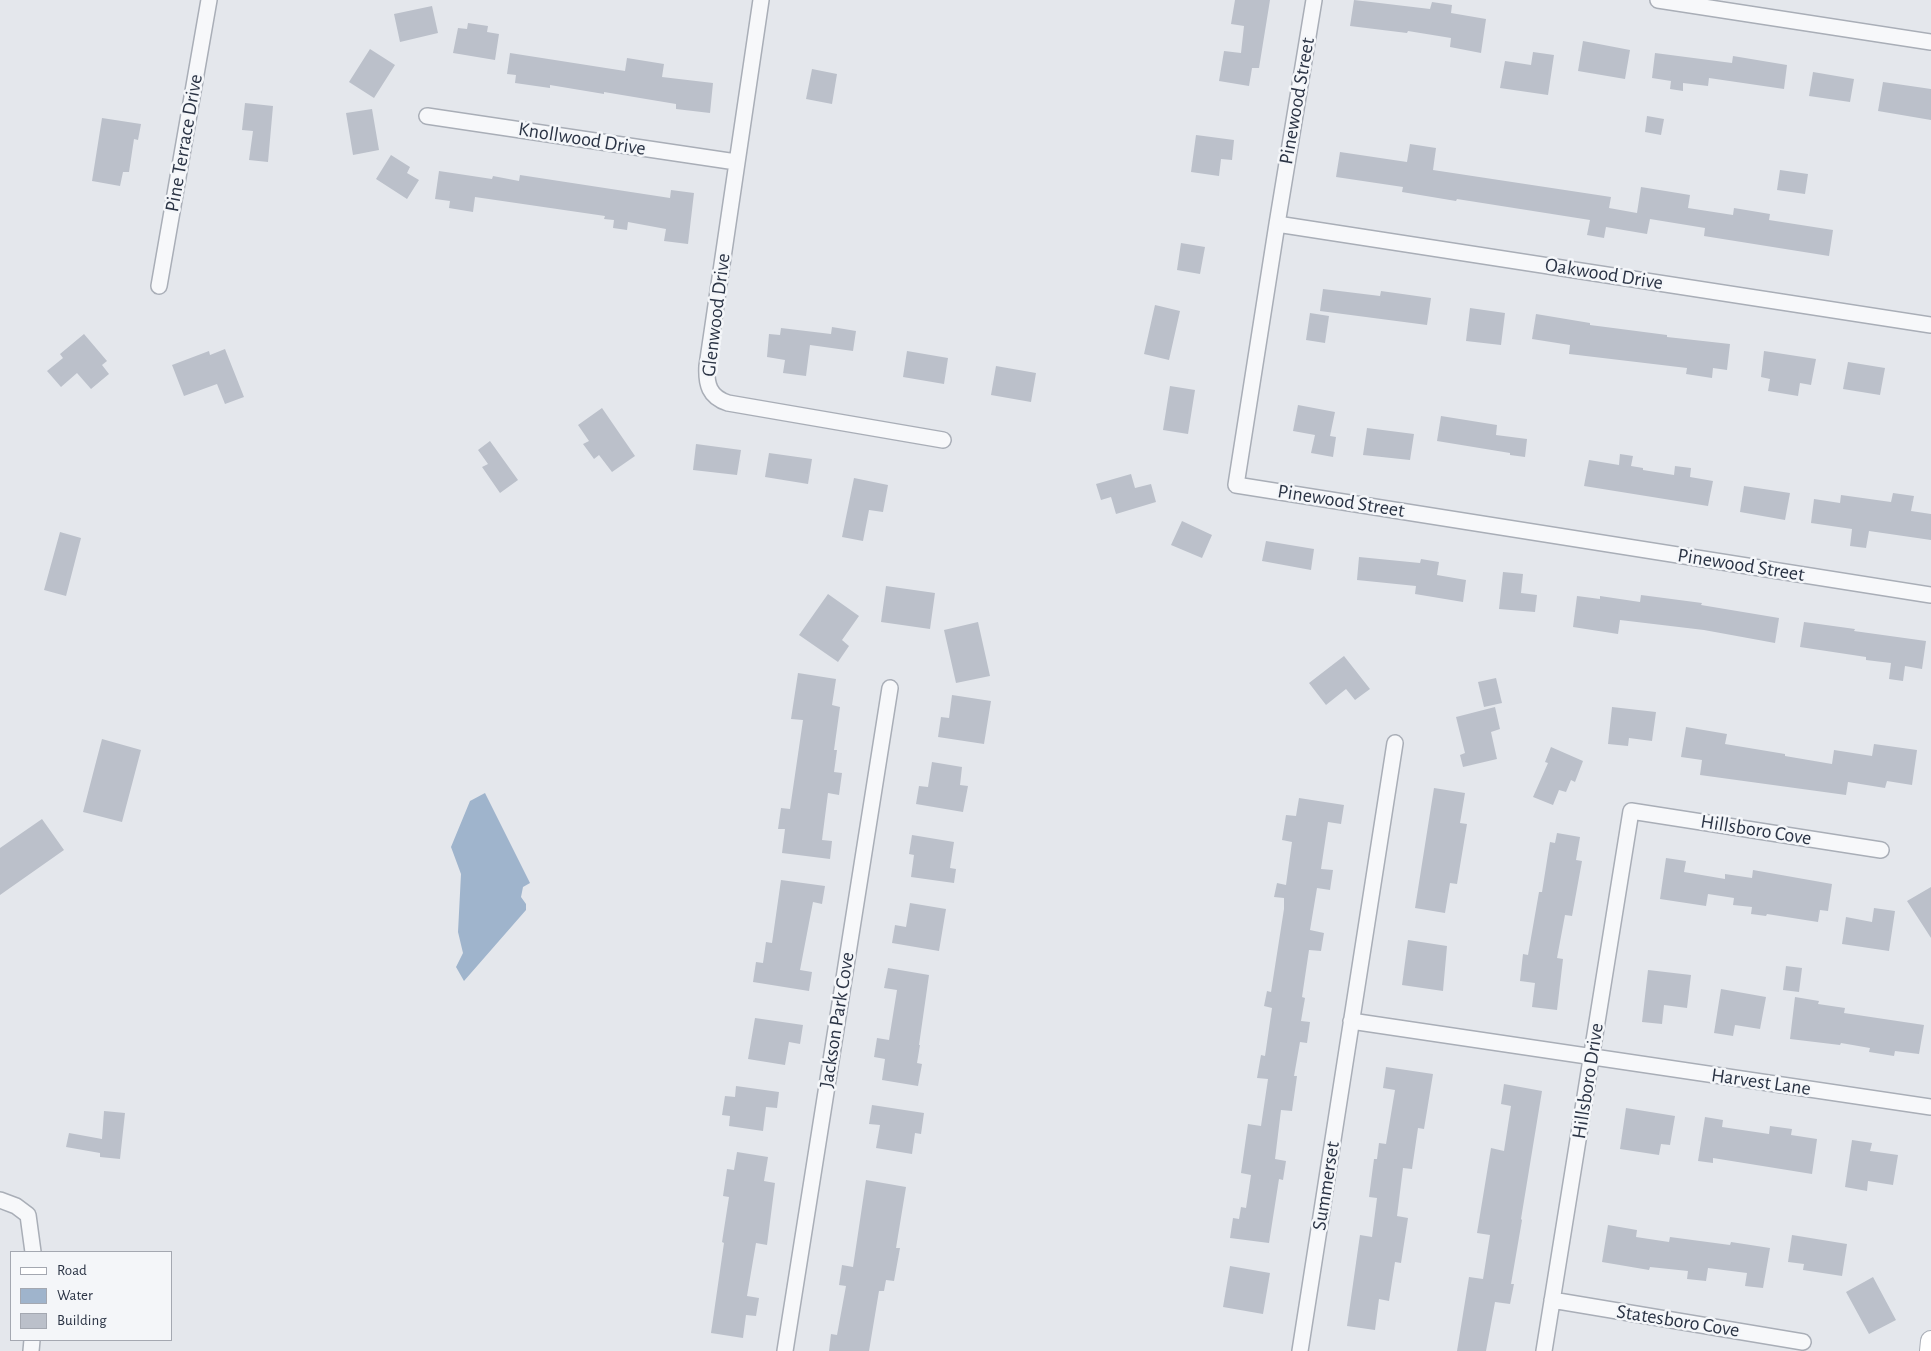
<!DOCTYPE html>
<style>
body{margin:0}
#map{position:relative;width:1931px;height:1351px;overflow:hidden;background:#e4e7ec;font-family:"Alegreya Sans",sans-serif}
canvas{display:block}
.legend{position:absolute;left:10px;top:1251px;width:162px;height:90px;box-sizing:border-box;background:#f4f6f9;border:1px solid #a4a8b1;margin:0;padding:6px 9px;list-style:none;font-size:15px;color:#2b3445}
.legend li{display:flex;align-items:center;gap:10px;height:25px}
.legend b{width:25px;border:1px solid #a4a8b1}
</style>
<div id="map">
<canvas width="1931" height="1351"></canvas>
<ul class="legend">
<li><b style="height:6px;background:#fff"></b>Road</li>
<li><b style="height:14px;background:#9fb4cc"></b>Water</li>
<li><b style="height:14px;background:#bbc0ca"></b>Building</li>
</ul>
</div>
<script>
const ctx = document.querySelector('canvas').getContext('2d');
ctx.lineJoin = 'round';
function fillPath(path, color) { ctx.fillStyle = color; ctx.fill(path, 'evenodd'); }
function stroke(path, color, width, dash) { ctx.strokeStyle = color; ctx.lineWidth = width; ctx.lineCap = dash ? 'butt' : 'round'; ctx.setLineDash(dash || []); ctx.stroke(path); }
function label(font, color, halo, rows, align = 'center') {
  ctx.font = font + ' "Alegreya Sans",sans-serif'; ctx.lineWidth = 5; ctx.setLineDash([]); ctx.textBaseline = 'middle'; ctx.strokeStyle = halo; ctx.fillStyle = color; for (const [text, x, y, turn = 0] of rows) {
    ctx.save(); ctx.translate(x, y); ctx.rotate((+turn || 0) * Math.PI / 180); ctx.textAlign = isNaN(turn) ? turn : align; if (halo) ctx.strokeText(text, 0, 0); ctx.fillText(text, 0, 0); ctx.restore();
  }
}
const water = new Path2D(`
 M 485,793 L 530,883 L 523,887 L 521,897 L 526,904 L 526,910 L 464,981 L 456,967 L 463,953 L 458,932 L 461,874 L 451,847 L 470,801 Z`);
const building = new Path2D(`
 M 1235,0 L 1270,0 L 1259,68 L 1252,68 L 1249,86 L 1219,81 L 1224,51 L 1241,53 L 1244,26 L 1231,24 Z
 M 1354,0 L 1430,9 L 1432,2 L 1452,5 L 1451,13 L 1486,19 L 1481,53 L 1450,47 L 1451,38 L 1408,31 L 1407,33 L 1350,26 Z
 M 432,6 L 438,33 L 400,42 L 394,14 Z
 M 468,23 L 488,26 L 487,32 L 499,34 L 495,60 L 453,53 L 458,28 L 467,29 Z
 M 1583,41 L 1630,50 L 1625,79 L 1578,71 Z
 M 370,49 L 395,65 L 374,98 L 349,82 Z
 M 1533,52 L 1554,55 L 1548,95 L 1500,88 L 1505,61 L 1531,65 Z
 M 510,53 L 625,71 L 627,58 L 664,64 L 662,77 L 713,83 L 710,113 L 676,109 L 676,104 L 604,92 L 604,94 L 550,85 L 550,88 L 515,83 L 516,75 L 507,74 Z
 M 1655,53 L 1732,63 L 1733,56 L 1787,65 L 1784,89 L 1709,78 L 1708,86 L 1683,83 L 1683,91 L 1670,89 L 1671,81 L 1652,78 Z
 M 812,69 L 837,74 L 832,104 L 806,99 Z
 M 1813,72 L 1854,79 L 1850,102 L 1809,96 Z
 M 1883,82 L 1931,89 L 1931,120 L 1878,111 Z
 M 245,103 L 273,106 L 268,162 L 249,160 L 253,131 L 242,130 Z
 M 372,109 L 379,150 L 353,155 L 346,113 Z
 M 1647,116 L 1664,119 L 1661,135 L 1645,132 Z
 M 102,118 L 141,124 L 138,140 L 134,139 L 129,172 L 123,172 L 120,186 L 92,181 Z
 M 1196,135 L 1234,140 L 1232,160 L 1221,159 L 1219,176 L 1191,172 Z
 M 1410,144 L 1436,148 L 1433,170 L 1611,197 L 1609,208 L 1637,213 L 1641,187 L 1690,195 L 1688,208 L 1733,215 L 1734,208 L 1770,214 L 1769,220 L 1833,230 L 1829,256 L 1704,236 L 1705,228 L 1650,219 L 1647,234 L 1606,227 L 1604,238 L 1587,235 L 1590,220 L 1457,199 L 1456,201 L 1402,192 L 1403,187 L 1336,177 L 1340,152 L 1407,162 Z
 M 391,155 L 410,167 L 407,173 L 419,180 L 407,199 L 376,179 Z
 M 1780,170 L 1808,174 L 1805,194 L 1777,190 Z
 M 439,171 L 492,179 L 493,176 L 519,181 L 520,175 L 670,198 L 671,190 L 694,193 L 688,244 L 664,241 L 666,229 L 628,222 L 627,230 L 613,228 L 614,220 L 604,219 L 605,216 L 475,197 L 473,212 L 449,208 L 450,201 L 435,199 Z
 M 1181,243 L 1205,247 L 1200,274 L 1177,270 Z
 M 1323,289 L 1380,296 L 1381,291 L 1431,298 L 1427,325 L 1320,311 Z
 M 1155,305 L 1180,311 L 1169,360 L 1144,354 Z
 M 1470,308 L 1505,313 L 1501,345 L 1466,341 Z
 M 1310,313 L 1329,316 L 1325,343 L 1306,340 Z
 M 1536,314 L 1590,323 L 1590,325 L 1667,335 L 1667,337 L 1730,344 L 1727,370 L 1713,368 L 1712,378 L 1686,374 L 1687,368 L 1569,354 L 1570,345 L 1532,339 Z
 M 832,327 L 856,331 L 853,351 L 810,345 L 806,376 L 783,373 L 785,360 L 767,357 L 769,334 L 780,335 L 781,328 L 831,334 Z
 M 84,334 L 107,361 L 102,365 L 109,374 L 91,389 L 77,373 L 61,387 L 47,371 L 63,358 L 60,354 Z
 M 225,349 L 244,397 L 225,404 L 217,384 L 184,396 L 172,365 L 209,351 L 210,355 Z
 M 907,351 L 948,358 L 944,384 L 903,377 Z
 M 1764,351 L 1816,359 L 1811,385 L 1800,383 L 1798,396 L 1768,391 L 1770,379 L 1761,377 Z
 M 1848,362 L 1885,368 L 1880,395 L 1843,389 Z
 M 996,366 L 1036,373 L 1031,402 L 991,395 Z
 M 1170,386 L 1195,390 L 1188,434 L 1163,430 Z
 M 1298,405 L 1335,412 L 1330,436 L 1336,437 L 1333,457 L 1311,453 L 1315,435 L 1293,431 Z
 M 602,408 L 635,456 L 612,472 L 599,455 L 594,459 L 583,444 L 589,441 L 578,425 Z
 M 1441,416 L 1497,425 L 1496,435 L 1527,439 L 1525,457 L 1510,455 L 1510,453 L 1437,441 Z
 M 1367,428 L 1414,434 L 1410,460 L 1363,455 Z
 M 490,441 L 518,480 L 500,493 L 482,467 L 488,464 L 478,450 Z
 M 696,444 L 741,450 L 737,475 L 693,470 Z
 M 769,453 L 812,459 L 808,484 L 765,477 Z
 M 1620,454 L 1633,456 L 1631,466 L 1643,468 L 1643,470 L 1674,475 L 1675,466 L 1691,468 L 1690,477 L 1713,481 L 1708,506 L 1584,486 L 1589,460 L 1619,465 Z
 M 1131,474 L 1135,488 L 1151,484 L 1156,502 L 1116,514 L 1111,497 L 1101,500 L 1096,484 Z
 M 854,478 L 888,485 L 883,512 L 869,510 L 863,541 L 842,537 Z
 M 1744,486 L 1790,493 L 1785,520 L 1740,512 Z
 M 1893,493 L 1914,496 L 1911,511 L 1931,514 L 1931,540 L 1869,531 L 1866,548 L 1850,546 L 1852,529 L 1811,523 L 1814,499 L 1840,503 L 1841,495 L 1891,502 Z
 M 1182,521 L 1212,535 L 1202,558 L 1171,545 Z
 M 60,532 L 81,538 L 66,596 L 44,590 Z
 M 1266,541 L 1314,549 L 1311,570 L 1262,561 Z
 M 1359,557 L 1420,563 L 1421,559 L 1439,562 L 1437,575 L 1466,580 L 1463,602 L 1415,594 L 1416,586 L 1357,580 Z
 M 1503,572 L 1523,574 L 1521,593 L 1537,595 L 1535,612 L 1499,609 Z
 M 886,586 L 935,593 L 930,629 L 881,622 Z
 M 828,594 L 859,616 L 842,640 L 849,646 L 838,662 L 799,635 Z
 M 1641,595 L 1702,603 L 1701,605 L 1779,618 L 1775,643 L 1704,630 L 1620,620 L 1618,634 L 1573,627 L 1577,596 L 1600,599 L 1600,596 L 1640,602 Z
 M 978,622 L 990,676 L 956,683 L 944,630 Z
 M 1804,622 L 1855,629 L 1854,631 L 1926,641 L 1922,669 L 1905,666 L 1903,681 L 1889,679 L 1891,663 L 1866,660 L 1866,657 L 1800,647 Z
 M 1344,656 L 1370,689 L 1355,700 L 1346,689 L 1326,705 L 1309,683 Z
 M 798,673 L 836,679 L 832,705 L 840,707 L 834,750 L 837,750 L 834,772 L 842,773 L 839,795 L 828,793 L 822,840 L 832,841 L 830,859 L 782,853 L 785,829 L 778,829 L 781,808 L 790,809 L 803,720 L 791,719 Z
 M 1496,678 L 1502,703 L 1484,707 L 1478,682 Z
 M 952,695 L 991,701 L 984,744 L 938,737 L 941,717 L 949,718 Z
 M 1495,707 L 1500,729 L 1491,732 L 1497,759 L 1463,767 L 1460,755 L 1465,753 L 1456,717 Z
 M 1612,707 L 1656,712 L 1652,741 L 1629,738 L 1628,746 L 1608,744 Z
 M 1686,727 L 1727,734 L 1725,744 L 1785,754 L 1785,756 L 1832,764 L 1834,750 L 1872,756 L 1874,744 L 1917,750 L 1912,785 L 1887,781 L 1885,788 L 1848,782 L 1846,795 L 1700,775 L 1702,760 L 1681,757 Z
 M 102,739 L 141,750 L 122,822 L 83,812 Z
 M 1551,747 L 1583,761 L 1575,782 L 1571,780 L 1566,792 L 1559,790 L 1553,805 L 1533,797 L 1548,763 L 1545,762 Z
 M 932,762 L 962,767 L 960,785 L 968,786 L 963,812 L 916,804 L 919,786 L 928,787 Z
 M 1434,788 L 1465,793 L 1460,823 L 1467,824 L 1457,884 L 1450,883 L 1445,913 L 1415,908 Z
 M 1299,798 L 1344,805 L 1341,824 L 1328,822 L 1321,869 L 1333,870 L 1330,890 L 1317,888 L 1310,930 L 1324,933 L 1321,951 L 1309,950 L 1302,997 L 1305,998 L 1301,1021 L 1310,1022 L 1307,1043 L 1300,1042 L 1294,1076 L 1297,1076 L 1292,1111 L 1281,1110 L 1275,1159 L 1286,1161 L 1283,1180 L 1279,1179 L 1269,1243 L 1230,1238 L 1233,1218 L 1239,1219 L 1241,1207 L 1246,1208 L 1251,1175 L 1241,1173 L 1248,1124 L 1261,1126 L 1268,1079 L 1257,1078 L 1261,1055 L 1265,1056 L 1272,1008 L 1264,1006 L 1267,991 L 1271,992 L 1284,909 L 1284,898 L 1274,897 L 1277,883 L 1286,885 L 1292,842 L 1282,840 L 1286,815 L 1296,816 Z
 M 42,819 L 64,850 L 0,895 L 0,848 Z
 M 1557,833 L 1580,837 L 1576,860 L 1582,861 L 1572,916 L 1565,915 L 1557,958 L 1563,959 L 1557,1010 L 1532,1007 L 1535,983 L 1520,981 L 1523,954 L 1528,955 L 1539,892 L 1542,892 L 1550,842 L 1555,843 Z
 M 912,835 L 954,842 L 950,868 L 956,869 L 954,883 L 911,877 L 914,855 L 909,854 Z
 M 1666,858 L 1686,861 L 1684,872 L 1725,879 L 1725,874 L 1752,878 L 1753,870 L 1832,884 L 1828,911 L 1820,910 L 1818,922 L 1767,914 L 1766,916 L 1751,914 L 1752,907 L 1733,905 L 1734,898 L 1708,894 L 1706,906 L 1660,899 Z
 M 781,880 L 825,886 L 822,904 L 813,902 L 800,970 L 812,972 L 809,991 L 753,982 L 756,962 L 763,963 L 766,942 L 772,943 Z
 M 1931,887 L 1931,938 L 1907,901 Z
 M 910,903 L 946,909 L 939,951 L 892,943 L 895,925 L 906,927 Z
 M 1874,908 L 1895,911 L 1889,951 L 1842,944 L 1846,917 L 1872,922 Z
 M 1408,940 L 1447,946 L 1443,991 L 1402,985 Z
 M 1786,966 L 1802,968 L 1799,992 L 1783,990 Z
 M 888,968 L 929,975 L 919,1045 L 920,1045 L 917,1063 L 922,1064 L 918,1086 L 882,1080 L 885,1059 L 874,1057 L 877,1038 L 889,1040 L 897,990 L 884,988 Z
 M 1648,970 L 1691,975 L 1687,1008 L 1664,1005 L 1662,1024 L 1642,1022 Z
 M 1721,989 L 1766,997 L 1760,1029 L 1735,1025 L 1733,1036 L 1714,1033 Z
 M 1795,997 L 1819,1001 L 1818,1004 L 1845,1008 L 1844,1013 L 1924,1025 L 1919,1054 L 1895,1051 L 1894,1056 L 1869,1052 L 1870,1048 L 1841,1043 L 1840,1045 L 1790,1039 Z
 M 755,1018 L 803,1025 L 800,1044 L 789,1042 L 785,1065 L 748,1059 Z
 M 1386,1067 L 1433,1074 L 1424,1129 L 1418,1128 L 1412,1169 L 1403,1168 L 1397,1216 L 1408,1218 L 1401,1263 L 1395,1262 L 1389,1301 L 1379,1299 L 1375,1330 L 1347,1326 L 1360,1235 L 1372,1237 L 1377,1198 L 1369,1197 L 1374,1159 L 1377,1159 L 1379,1143 L 1386,1144 L 1395,1090 L 1383,1088 Z
 M 1504,1084 L 1542,1091 L 1521,1219 L 1522,1220 L 1511,1284 L 1514,1284 L 1510,1304 L 1495,1302 L 1486,1351 L 1457,1351 L 1469,1277 L 1483,1279 L 1490,1235 L 1477,1233 L 1491,1148 L 1504,1151 L 1511,1106 L 1501,1104 Z
 M 736,1086 L 779,1092 L 777,1108 L 766,1107 L 763,1131 L 729,1126 L 730,1116 L 722,1115 L 725,1096 L 735,1097 Z
 M 872,1105 L 924,1113 L 921,1134 L 915,1133 L 912,1154 L 876,1148 L 880,1125 L 869,1124 Z
 M 1626,1108 L 1675,1116 L 1670,1145 L 1661,1144 L 1659,1155 L 1620,1149 Z
 M 104,1111 L 125,1113 L 120,1159 L 100,1157 L 100,1153 L 66,1147 L 69,1133 L 102,1139 Z
 M 1705,1117 L 1723,1120 L 1722,1127 L 1769,1134 L 1770,1126 L 1792,1129 L 1791,1135 L 1817,1139 L 1812,1174 L 1713,1158 L 1713,1163 L 1698,1161 Z
 M 1852,1140 L 1872,1143 L 1870,1151 L 1898,1155 L 1893,1185 L 1868,1181 L 1867,1191 L 1845,1187 Z
 M 737,1152 L 768,1157 L 764,1181 L 775,1183 L 767,1245 L 756,1243 L 747,1296 L 759,1298 L 756,1316 L 746,1315 L 743,1338 L 711,1333 L 724,1243 L 722,1242 L 729,1197 L 723,1196 L 727,1169 L 734,1170 Z
 M 866,1180 L 906,1187 L 896,1248 L 900,1248 L 894,1281 L 886,1280 L 884,1291 L 879,1291 L 869,1351 L 829,1351 L 831,1334 L 837,1335 L 846,1286 L 839,1285 L 842,1265 L 853,1267 Z
 M 1608,1225 L 1637,1230 L 1636,1237 L 1669,1242 L 1670,1237 L 1730,1245 L 1731,1242 L 1770,1248 L 1763,1288 L 1745,1286 L 1747,1273 L 1708,1268 L 1706,1281 L 1687,1279 L 1688,1271 L 1650,1267 L 1649,1270 L 1602,1262 Z
 M 1792,1235 L 1847,1244 L 1842,1276 L 1803,1270 L 1804,1264 L 1788,1262 Z
 M 1230,1266 L 1270,1273 L 1263,1314 L 1223,1307 Z
 M 1873,1277 L 1896,1320 L 1869,1334 L 1846,1292 Z`);
const street = new Path2D(`
 M 761,0 L 707,366 C 706,384 709,397 728,403 L 943,440
 M 1314,0 L 1277,224 L 1236,485 L 1931,595
 M 1658,0 L 1931,42
 M 427,116 L 736,162
 M 1277,224 L 1931,325
 M 159,286 L 209,0
 M 1351,1021 L 1931,1107
 M 0,1200 L 16,1206 L 28,1215 L 33,1252
 M 1552,1300 L 1803,1342
 M 31,1351 L 32,1340
 M 785,1351 L 890,688
 M 1300,1351 L 1395,743
 M 1544,1351 L 1631,811 L 1881,850`);
const secondary = new Path2D(`
 M 1930,1351 L 1931,1341`);
const streetNames = [
 ["Pinewood Street",1297,101,-80],
 ["Knollwood Drive",582,139,9],
 ["Pine Terrace Drive",184,143,-80],
 ["Oakwood Drive",1604,274,9],
 ["Glenwood Drive",716,315,-83],
 ["Pinewood Street",1341,501,9],
 ["Pinewood Street",1741,565,9],
 ["Hillsboro Cove",1756,830,9],
 ["Jackson Park Cove",837,1020,-81],
 ["Hillsboro Drive",1588,1081,-81],
 ["Harvest Lane",1761,1082,8],
 ["Summerset",1326,1186,-81],
 ["Statesboro Cove",1678,1321,9]
];
fillPath(water, '#9fb4cc');
fillPath(building, '#bbc0ca');
stroke(street, '#a9aeb7', 18);
stroke(secondary, '#a9aeb7', 22);
stroke(street, '#f7f8fa', 15);
stroke(secondary, '#fff', 20);
label('20px', '#2b3445', '#f4f6f9', streetNames);
</script>
